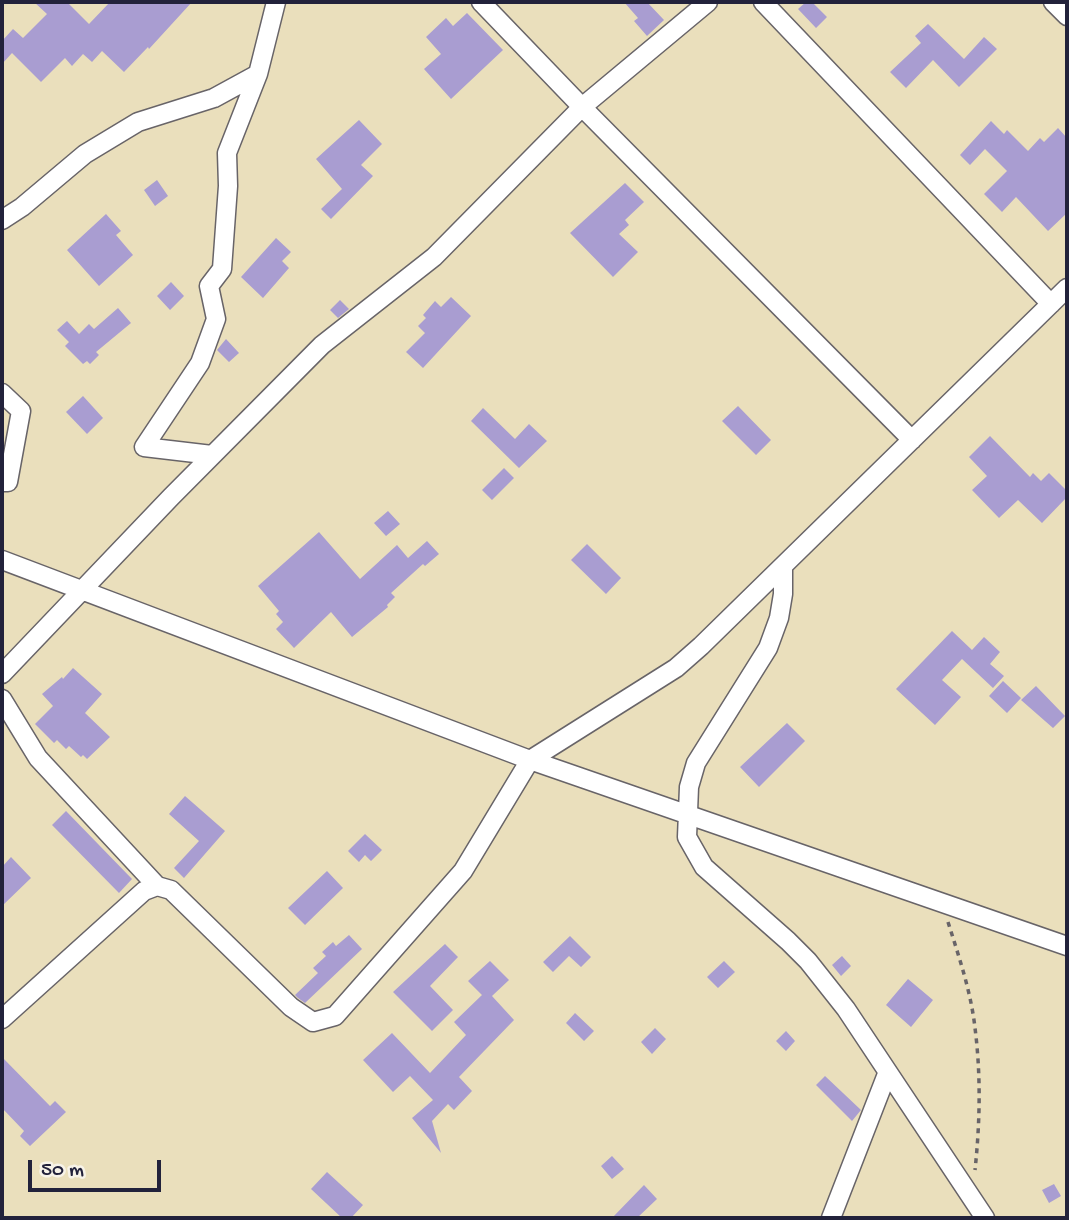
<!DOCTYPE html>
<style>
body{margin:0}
#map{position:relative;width:1069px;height:1220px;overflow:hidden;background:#eadfbc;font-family:"Gochi Hand",sans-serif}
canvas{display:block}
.frame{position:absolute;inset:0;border:4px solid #22223b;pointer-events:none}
.scale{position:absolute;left:28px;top:1160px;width:133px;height:32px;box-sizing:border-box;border:4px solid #22223b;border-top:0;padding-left:9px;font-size:21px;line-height:24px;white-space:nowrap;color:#22223b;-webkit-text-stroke:5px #f7f3e8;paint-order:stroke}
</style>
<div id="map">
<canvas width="1069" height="1220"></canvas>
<div class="frame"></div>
<div class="scale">50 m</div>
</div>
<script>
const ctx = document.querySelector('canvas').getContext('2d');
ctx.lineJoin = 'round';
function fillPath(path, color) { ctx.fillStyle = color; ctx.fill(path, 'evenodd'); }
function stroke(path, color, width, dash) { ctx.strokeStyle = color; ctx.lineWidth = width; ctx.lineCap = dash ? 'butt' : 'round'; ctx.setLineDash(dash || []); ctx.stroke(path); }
const building = new Path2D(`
 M 34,2 L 67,2 L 89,24 L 110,2 L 192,2 L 149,49 L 148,47 L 124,72 L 102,51 L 92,62 L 83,54 L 72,66 L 65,58 L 41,82 L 12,53 L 2,64 L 2,41 L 13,29 L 23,38 L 47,14 Z
 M 624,2 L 647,2 L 664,20 L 647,36 L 634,21 L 638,18 Z
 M 806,2 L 812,2 L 827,17 L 816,28 L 798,9 Z
 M 467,13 L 503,50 L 451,99 L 424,69 L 441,54 L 426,37 L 446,18 L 453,26 Z
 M 928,24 L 964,59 L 984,37 L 997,49 L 959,87 L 933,60 L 906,88 L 890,72 L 921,43 L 915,36 Z
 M 359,120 L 382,144 L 361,165 L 373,176 L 331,219 L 321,209 L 342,189 L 316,159 Z
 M 991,121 L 1004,134 L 1007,130 L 1028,151 L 1040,138 L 1044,142 L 1058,128 L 1067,138 L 1067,213 L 1048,231 L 1016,197 L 1002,212 L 984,194 L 1007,171 L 985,149 L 970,165 L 960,155 Z
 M 157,180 L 168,196 L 155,206 L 144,190 Z
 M 625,183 L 644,202 L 625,220 L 629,225 L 619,234 L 638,252 L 613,277 L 570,233 Z
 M 106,214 L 121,231 L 116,235 L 133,255 L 99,286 L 67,250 Z
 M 276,238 L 291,252 L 282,261 L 289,268 L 263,298 L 241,277 Z
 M 171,282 L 184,296 L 170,310 L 157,296 Z
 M 451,297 L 471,316 L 423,368 L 406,352 L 425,333 L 418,326 L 426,318 L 423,315 L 435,301 L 441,307 Z
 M 340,300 L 349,309 L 338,318 L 330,310 Z
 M 118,308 L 131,323 L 96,352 L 99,355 L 90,364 L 87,361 L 83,364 L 65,346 L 69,342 L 57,330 L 67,321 L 79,334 L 89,324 L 94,329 Z
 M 226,339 L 239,353 L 229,362 L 217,350 Z
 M 83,396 L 103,418 L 87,434 L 66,412 Z
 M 738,406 L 771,440 L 756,455 L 722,421 Z
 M 483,408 L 515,439 L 529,424 L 547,441 L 519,468 L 471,421 Z
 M 990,436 L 1030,477 L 1033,473 L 1041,481 L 1049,473 L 1067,491 L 1067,497 L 1042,523 L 1018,500 L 999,518 L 972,490 L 987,476 L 969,457 Z
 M 504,468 L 514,478 L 492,500 L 482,490 Z
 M 388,511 L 400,524 L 386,536 L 374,523 Z
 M 319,532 L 360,579 L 397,545 L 408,558 L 427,541 L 439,554 L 425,566 L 423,564 L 391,593 L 395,597 L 387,605 L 388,607 L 352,637 L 331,612 L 294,648 L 276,629 L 283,622 L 276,614 L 279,611 L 258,586 Z
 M 587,544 L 621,578 L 606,594 L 571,560 Z
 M 952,631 L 972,650 L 984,637 L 1000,652 L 990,664 L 1004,676 L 993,688 L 962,659 L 942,680 L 961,697 L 935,725 L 896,689 Z
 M 73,668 L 102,694 L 85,713 L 110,737 L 87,759 L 83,755 L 81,757 L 69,746 L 66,749 L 57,740 L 54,743 L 35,724 L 53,706 L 42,694 L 62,677 L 63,679 Z
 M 1003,681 L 1021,698 L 1007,713 L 989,696 Z
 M 1036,686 L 1065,716 L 1053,728 L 1021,700 Z
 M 787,723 L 805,741 L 759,787 L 740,767 Z
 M 185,796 L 225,831 L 184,878 L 174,868 L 199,841 L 169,814 Z
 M 66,811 L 132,879 L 119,893 L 52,825 Z
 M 365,834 L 382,850 L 371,861 L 365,855 L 359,862 L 348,851 Z
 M 11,857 L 31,878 L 2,906 L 2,867 Z
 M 327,871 L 343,888 L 305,925 L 288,908 Z
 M 349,935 L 362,949 L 305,1003 L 298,998 L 295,995 L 318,973 L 313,968 L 326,956 L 322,952 L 333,942 L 336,946 Z
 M 570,936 L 591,957 L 581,967 L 569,956 L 553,972 L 543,962 Z
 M 445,944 L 458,957 L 430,986 L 453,1010 L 432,1031 L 393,992 Z
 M 842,956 L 851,966 L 841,976 L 832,965 Z
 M 490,961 L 509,980 L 492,996 L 514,1020 L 459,1077 L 472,1091 L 454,1110 L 448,1104 L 432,1121 L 441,1153 L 412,1118 L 433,1100 L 410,1076 L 393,1092 L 363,1060 L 392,1033 L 430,1073 L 466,1035 L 454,1022 L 482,995 L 468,981 Z
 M 724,961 L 735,972 L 718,988 L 707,977 Z
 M 908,979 L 933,1000 L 911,1027 L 886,1005 Z
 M 575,1013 L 594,1031 L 584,1041 L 566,1023 Z
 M 655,1028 L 666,1039 L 652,1054 L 641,1042 Z
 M 786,1031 L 795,1041 L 786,1051 L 776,1041 Z
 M 2,1057 L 50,1106 L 55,1101 L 66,1112 L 30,1146 L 20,1136 L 24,1131 L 2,1108 Z
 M 825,1076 L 861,1110 L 852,1121 L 816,1085 Z
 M 612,1156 L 624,1169 L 612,1179 L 601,1166 Z
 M 327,1172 L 363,1205 L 351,1218 L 342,1218 L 311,1189 Z
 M 1054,1184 L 1061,1196 L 1049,1203 L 1042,1190 Z
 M 644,1185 L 657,1199 L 637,1218 L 612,1218 Z`);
const path = new Path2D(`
 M 948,922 C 959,957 971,992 975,1028 C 981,1075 980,1123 975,1170`);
const minor = new Path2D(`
 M 481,2 L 582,107 L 912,440
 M 763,2 L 1051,304
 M 1053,2 L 1067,16
 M 2,220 L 22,207 L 85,154 L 138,122 L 214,98 L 258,74 L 276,2
 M 2,393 L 21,411 L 8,482 L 2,482
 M 212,455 L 144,447 L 200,363 L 216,319 L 209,286 L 222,269 L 228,186 L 227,153 L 258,74
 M 2,560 L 530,760 L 1067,946
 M 783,566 L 783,594 L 779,618 L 768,648 L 696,763 L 689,787 L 687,837 L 704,867 L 788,941 L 808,961 L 846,1009 L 985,1218
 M 2,674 L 171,497 L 322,345 L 434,257 L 582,107 L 708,2
 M 2,699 L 38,758 L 157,886
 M 2,1019 L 144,891 L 157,886 L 171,890 L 291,1007 L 313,1022 L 335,1016 L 463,871 L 530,760 L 676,668 L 701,646 L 1067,288
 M 831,1218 L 887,1074`);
fillPath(building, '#a99dd1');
stroke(minor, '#686468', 21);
stroke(path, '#686468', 3.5, [5, 5]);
stroke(minor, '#fff', 18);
</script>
